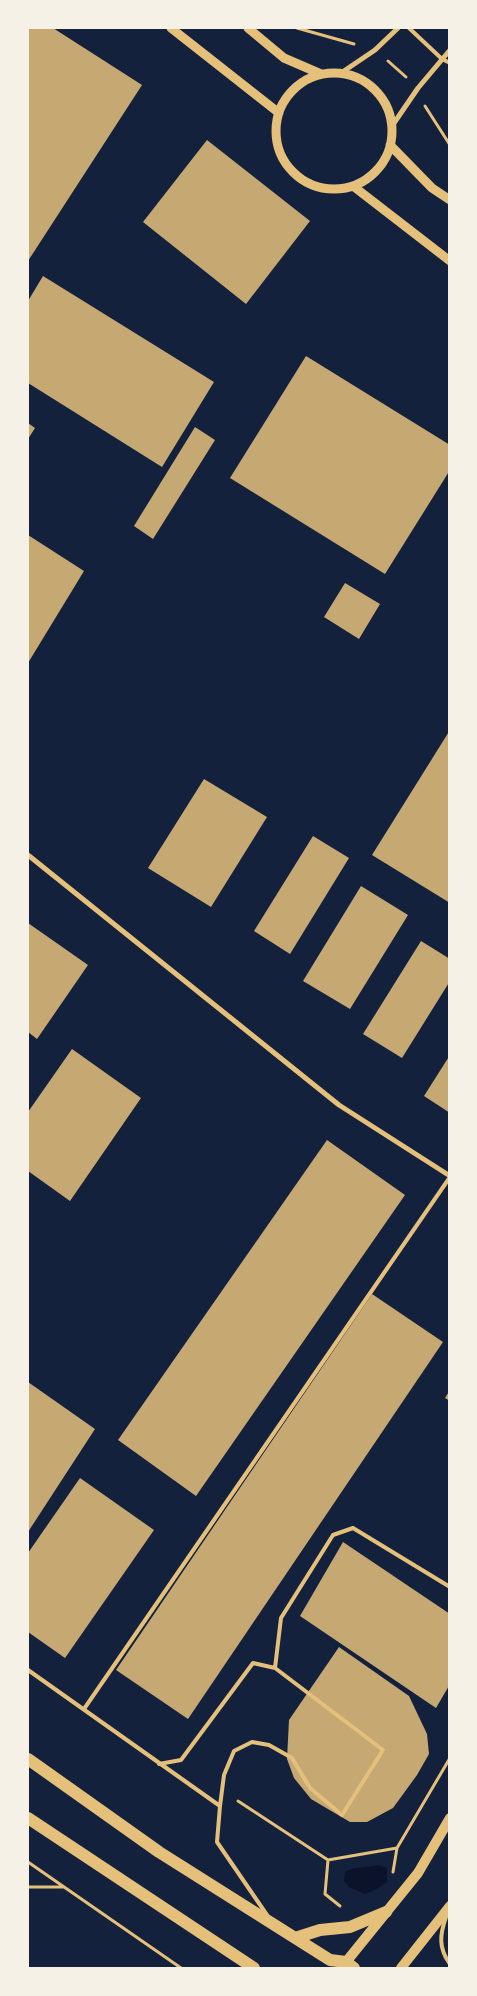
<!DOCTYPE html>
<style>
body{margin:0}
#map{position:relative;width:477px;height:1996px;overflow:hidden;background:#14213d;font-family:"Fira Sans",sans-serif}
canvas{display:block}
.frame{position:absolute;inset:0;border:29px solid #f6f1e7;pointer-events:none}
</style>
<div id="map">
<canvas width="477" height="1996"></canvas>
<div class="frame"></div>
</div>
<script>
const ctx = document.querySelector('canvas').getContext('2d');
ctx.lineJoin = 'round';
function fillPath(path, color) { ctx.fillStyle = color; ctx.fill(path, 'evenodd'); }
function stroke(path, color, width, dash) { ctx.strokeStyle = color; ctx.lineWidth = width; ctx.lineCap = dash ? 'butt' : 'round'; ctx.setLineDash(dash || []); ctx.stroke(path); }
const water = new Path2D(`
 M 378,1865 L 387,1868 L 387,1882 L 377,1889 L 365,1894 L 349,1887 L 344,1881 L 345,1872 C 354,1866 367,1868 378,1865 Z`);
const building = new Path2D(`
 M 28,28 L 53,28 L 142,85 L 28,261 Z
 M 207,140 L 310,221 L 246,304 L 143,222 Z
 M 43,276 L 214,382 L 162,467 L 28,383 L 28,301 Z
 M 306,356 L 450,445 L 450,470 L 385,574 L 230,478 Z
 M 28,423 L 35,428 L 28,439 Z
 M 195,427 L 215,440 L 153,539 L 134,526 Z
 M 28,535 L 84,571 L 28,663 Z
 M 345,583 L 380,604 L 359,639 L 324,617 Z
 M 450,730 L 450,903 L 372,855 Z
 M 204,779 L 267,817 L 211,907 L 148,868 Z
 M 313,836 L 349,858 L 290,954 L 254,931 Z
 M 361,886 L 408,915 L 350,1009 L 303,981 Z
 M 28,923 L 88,965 L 37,1039 L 28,1032 Z
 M 421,941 L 450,959 L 450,981 L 402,1058 L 363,1034 Z
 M 72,1049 L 141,1098 L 70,1201 L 28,1171 L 28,1112 Z
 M 450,1055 L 450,1113 L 424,1096 Z
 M 327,1140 L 405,1195 L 196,1496 L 118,1440 Z
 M 372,1294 L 443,1342 L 188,1719 L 116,1670 Z
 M 28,1382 L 95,1429 L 28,1532 Z
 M 450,1390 L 450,1401 L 445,1398 Z
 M 80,1478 L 154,1530 L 65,1658 L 28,1632 L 28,1553 Z
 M 343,1542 L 450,1614 L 450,1684 L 436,1708 L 300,1616 Z
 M 339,1647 L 409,1696 L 427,1734 L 429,1754 L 417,1775 L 393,1808 L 367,1822 L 350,1822 L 311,1799 L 294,1778 L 287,1759 L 289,1720 Z`);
const path = new Path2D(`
 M 297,28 L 354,44
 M 388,61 L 406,77
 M 425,106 L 450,145
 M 238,1801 L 328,1860 L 325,1894 L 340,1906
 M 328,1860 L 397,1848 L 450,1758
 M 28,1862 L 181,1968
 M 393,1872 L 397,1848
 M 28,1887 L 64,1887`);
const service = new Path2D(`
 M 409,28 L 442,59 L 450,63
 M 275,1668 L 281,1618 L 333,1535 L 353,1528 L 450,1587
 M 28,1670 L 220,1806 L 217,1842 L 267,1915
 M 84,1709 L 450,1177
 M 159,1764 L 181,1760 L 253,1663 L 275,1668 L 383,1750 L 342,1815 L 310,1788 L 292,1758 L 269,1745 L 252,1742 L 234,1751 L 224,1775 L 220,1806
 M 446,1917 C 440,1934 438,1948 450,1964`);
const minor = new Path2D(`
 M 341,73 L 375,50 L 398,28
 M 392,126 L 418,88 L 450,50
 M 28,855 L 339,1105 L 450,1176`);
const tertiary = new Path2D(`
 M 171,28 L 279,113
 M 248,28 L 284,58 L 321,74
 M276 131a58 58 0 1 1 116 0a58 58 0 1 1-116 0Z
 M 390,145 L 432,188 L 450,200
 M 353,186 L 450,261`);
const secondary = new Path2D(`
 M 343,1968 L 346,1962 L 418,1873 L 450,1818
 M 401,1968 L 450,1906`);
const primary = new Path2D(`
 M 28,1759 L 159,1852 L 330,1960 L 346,1962 L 354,1968
 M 28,1818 L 254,1968
 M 295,1938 L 320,1930 L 350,1927 L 386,1912`);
fillPath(water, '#0b132b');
fillPath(building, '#c6a872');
stroke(path, '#e5c07b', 3);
stroke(service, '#e5c07b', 4);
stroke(minor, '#e5c07b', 5);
stroke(tertiary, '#e5c07b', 9);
stroke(secondary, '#e5c07b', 10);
stroke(primary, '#e5c07b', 12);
</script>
